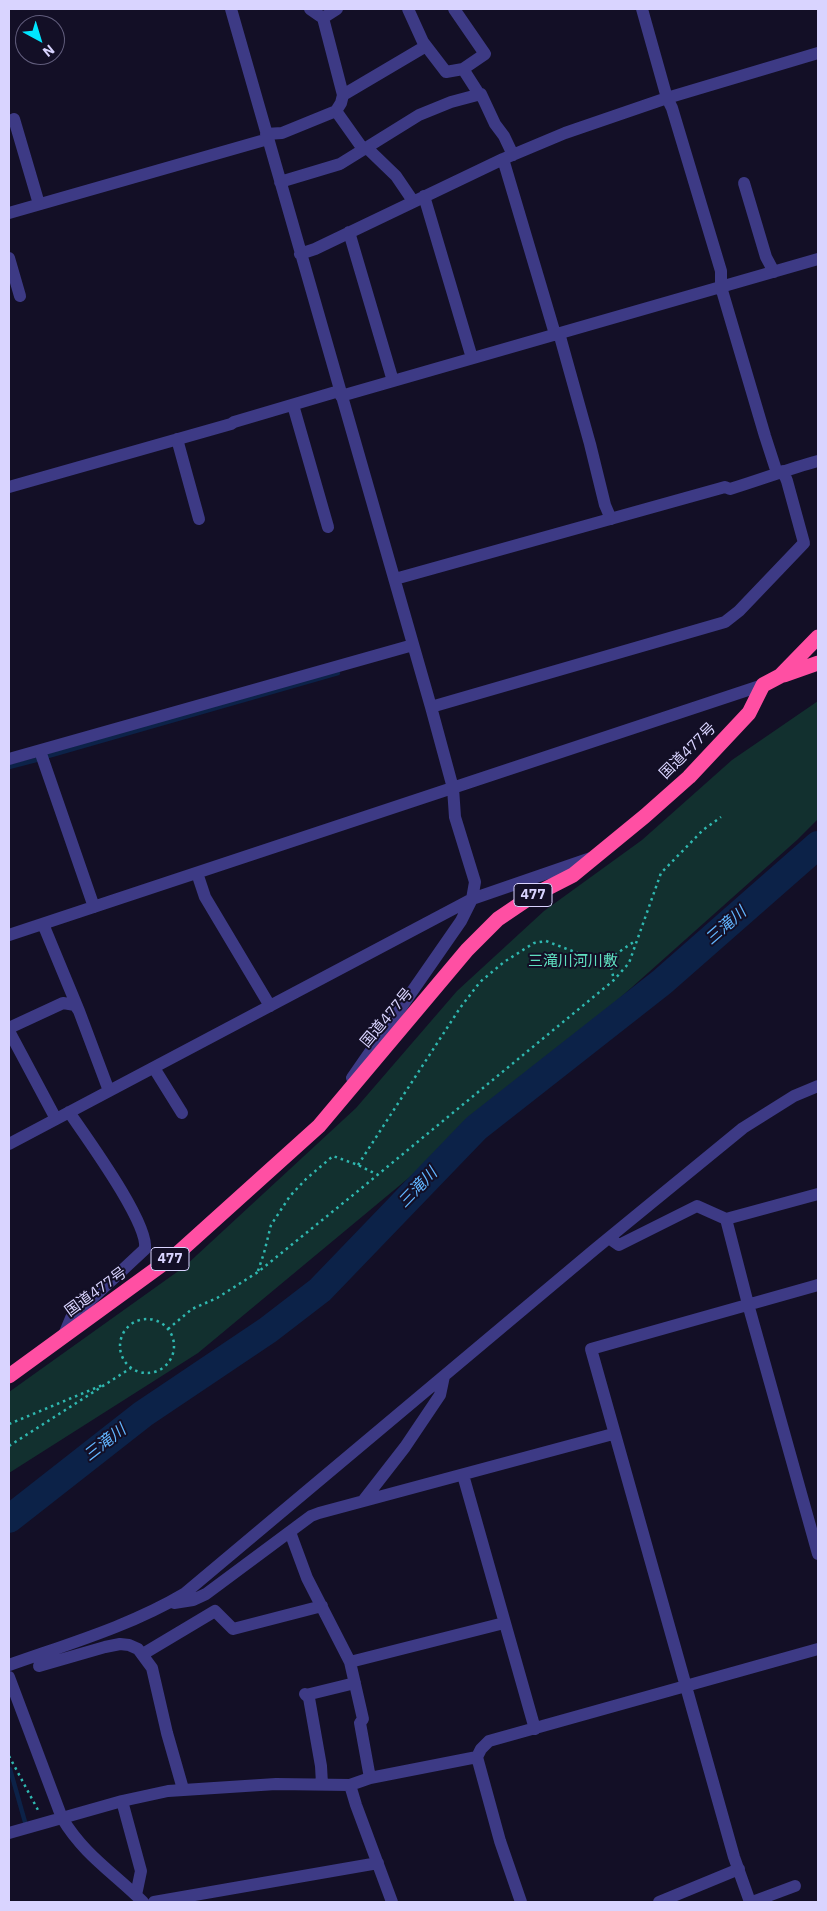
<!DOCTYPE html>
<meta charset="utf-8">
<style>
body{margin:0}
#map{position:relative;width:827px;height:1911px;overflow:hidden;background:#130f26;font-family:"IBM Plex Sans",sans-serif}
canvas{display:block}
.frame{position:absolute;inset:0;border:10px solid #d9d4ff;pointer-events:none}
.north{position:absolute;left:15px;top:15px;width:50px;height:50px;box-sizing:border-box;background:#130f26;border:1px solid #625e7d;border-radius:50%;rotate:141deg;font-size:14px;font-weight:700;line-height:20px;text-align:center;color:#d9d4ff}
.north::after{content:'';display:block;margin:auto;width:18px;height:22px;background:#00e5ff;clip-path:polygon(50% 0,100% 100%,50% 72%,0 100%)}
</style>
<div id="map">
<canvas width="827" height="1911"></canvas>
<div class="frame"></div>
<div class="north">N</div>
</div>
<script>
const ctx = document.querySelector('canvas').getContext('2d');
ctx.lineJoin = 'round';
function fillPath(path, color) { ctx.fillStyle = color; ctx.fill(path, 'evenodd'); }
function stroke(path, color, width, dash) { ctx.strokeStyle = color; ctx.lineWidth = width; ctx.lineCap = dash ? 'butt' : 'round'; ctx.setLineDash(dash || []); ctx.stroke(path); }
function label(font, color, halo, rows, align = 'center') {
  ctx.font = font + ' "IBM Plex Sans","Noto Sans JP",sans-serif'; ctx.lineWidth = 4; ctx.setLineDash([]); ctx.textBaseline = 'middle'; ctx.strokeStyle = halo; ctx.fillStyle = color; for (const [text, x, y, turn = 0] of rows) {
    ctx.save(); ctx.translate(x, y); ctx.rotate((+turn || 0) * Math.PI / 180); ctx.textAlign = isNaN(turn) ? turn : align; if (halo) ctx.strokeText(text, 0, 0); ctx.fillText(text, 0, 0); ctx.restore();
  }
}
const green = new Path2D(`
 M 818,701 L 818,819 L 797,840 L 612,1005 L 411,1176 L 198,1353 L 9,1473 L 9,1392 L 184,1267 L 356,1108 L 457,991 L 544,911 L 642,840 L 732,760 Z`);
const stream = new Path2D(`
 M 48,756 L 338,673
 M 9,767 L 36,760
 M 10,1769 L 25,1822`);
const river = new Path2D(`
 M 9,1519 L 143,1414 L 268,1330 L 320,1290 L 476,1128 L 662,982 L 818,845`);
const path = new Path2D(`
 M 605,956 L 610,963 L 614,980
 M 358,1165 L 460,1008 L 480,982 L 504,962 L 534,943 L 546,941 L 588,957 L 616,954 L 635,941
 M 258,1271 L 264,1253 L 271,1225 L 290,1196 L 306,1179 L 333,1156 L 358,1165 L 378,1175
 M120 1346a27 27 0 1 1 54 0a27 27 0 1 1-54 0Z
 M 168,1329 L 192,1309 L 217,1298 L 258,1272 L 358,1191 L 614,980 L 629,963 L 661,873 L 703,830 L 721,817
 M 9,1424 L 105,1384
 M 9,1446 L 131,1368
 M 9,1756 L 38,1810`);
const minor = new Path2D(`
 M 231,9 L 431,707 L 453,788 L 455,817 L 475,882 L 472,899 L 461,921 L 352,1078
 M 310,9 L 323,18
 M 408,9 L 423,42 L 446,72 L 463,69 L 485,54 L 454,9
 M 642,9 L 667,98 L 672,108 L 721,271 L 721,287 L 765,436 L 777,473
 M 463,69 L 479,94
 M 343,95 L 426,46
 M 336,111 L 363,149
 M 14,119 L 39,204
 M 266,134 L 282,133 L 336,111 L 341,103 L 343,95 L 323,18 L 337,9
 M 367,148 L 396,176 L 413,201
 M 503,159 L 555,334
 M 280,182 L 340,164 L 419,115 L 451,102 L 481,94 L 495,124 L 504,136 L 513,155
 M 744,183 L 766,257 L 774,272
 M 424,196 L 472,358
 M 9,213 L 268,139
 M 349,232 L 393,381
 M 300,254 L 315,249 L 503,159 L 565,133 L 667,98 L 818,53
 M 9,258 L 20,296
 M 559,333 L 590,444 L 605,505 L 611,519
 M 341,396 L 818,259
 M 293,405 L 328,527
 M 177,439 L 199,519
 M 9,487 L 231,424 L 234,422 L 339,391
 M 395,579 L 725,487 L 730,489 C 760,480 788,469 818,461
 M 431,707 L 725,622 L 739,611 L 804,543 L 787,481 L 783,471
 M 40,751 L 94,907
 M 9,759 L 413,645
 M 197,873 L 205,897 L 270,1006
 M 43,924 L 79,1011
 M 9,935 L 763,685
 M 9,1028 L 63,1003 L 75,1005 L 79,1011 L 109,1091
 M 9,1031 L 56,1119
 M 154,1068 L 182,1113
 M 9,1144 L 472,899 L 591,858
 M 726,1219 L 748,1304 L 818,1554
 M 609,1238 L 619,1245 L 697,1206 L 726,1219 L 818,1194
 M 63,1337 L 71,1318 L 145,1249 C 149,1223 86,1137 69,1112
 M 463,1475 L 535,1729
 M 363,1501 L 405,1447 L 440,1395 L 444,1376
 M 290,1532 L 307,1578 L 350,1662 L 363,1719 L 360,1723 L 370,1778
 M 174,1603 L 193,1600 L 206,1594 L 311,1516 L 319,1513 L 613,1434
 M 143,1654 L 215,1611 L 233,1629 L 322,1606
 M 350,1662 L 504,1623
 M 9,1665 C 68,1644 130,1626 184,1594 L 594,1250 L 743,1128 L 794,1096 L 818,1086
 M 39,1666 L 105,1647 L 120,1644 L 129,1645 L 138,1649 L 152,1668 L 167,1733 L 183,1789
 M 9,1677 L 62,1818 C 84,1855 114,1873 143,1902
 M 305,1694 L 309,1698 L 321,1766 L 322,1784
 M 306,1695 L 355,1683
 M 477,1757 L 500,1841 L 521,1902
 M 350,1785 L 356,1805 L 392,1902
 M 122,1801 L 141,1871 L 136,1895
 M 9,1833 L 122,1801 L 168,1791 L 276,1784 L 350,1785 L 370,1778 L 477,1757 L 481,1749 L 489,1741 L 818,1649
 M 154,1902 L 378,1863
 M 659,1902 L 739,1869
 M 750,1902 L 734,1857 L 591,1349 L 818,1285
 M 752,1902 L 795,1886`);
const highway = new Path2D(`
 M 784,675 L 818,663
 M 9,1376 L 178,1253 L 319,1126 L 467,950 L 498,919 L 532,896 L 573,875 L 645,816 L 689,777 L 749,713 L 763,685 L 780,676 L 818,637`);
const shields = [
 [533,895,38],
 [170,1259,38]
];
const shieldNames = [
 ["477",533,895],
 ["477",170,1259]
];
const streetNames = [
 ["国道477号",688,751,-45],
 ["国道477号",387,1018,-50],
 ["国道477号",96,1292,-36]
];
const parkNames = [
 ["三滝川河川敷",573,962]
];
const waterNames = [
 ["三滝川",726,926,-41],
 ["三滝川",418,1188,-46],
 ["三滝川",105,1443,-38]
];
fillPath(green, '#12302f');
stroke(stream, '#0c2248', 4.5);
stroke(river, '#0c2248', 28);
stroke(path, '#2fb8b0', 2.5, [2.5, 4]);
stroke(minor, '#3d3a85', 12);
stroke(highway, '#ff4fa3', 15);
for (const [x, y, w] of shields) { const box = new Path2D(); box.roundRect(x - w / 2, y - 11.5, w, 23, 4); ctx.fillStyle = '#130f26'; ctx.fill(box); stroke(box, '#d9d4ff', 1); }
label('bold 14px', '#d9d4ff', null, shieldNames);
label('15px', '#d9d4ff', '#130f26', streetNames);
label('15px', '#5fe0c0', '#130f26', parkNames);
label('italic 16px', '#62b6ff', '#130f26', waterNames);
</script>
